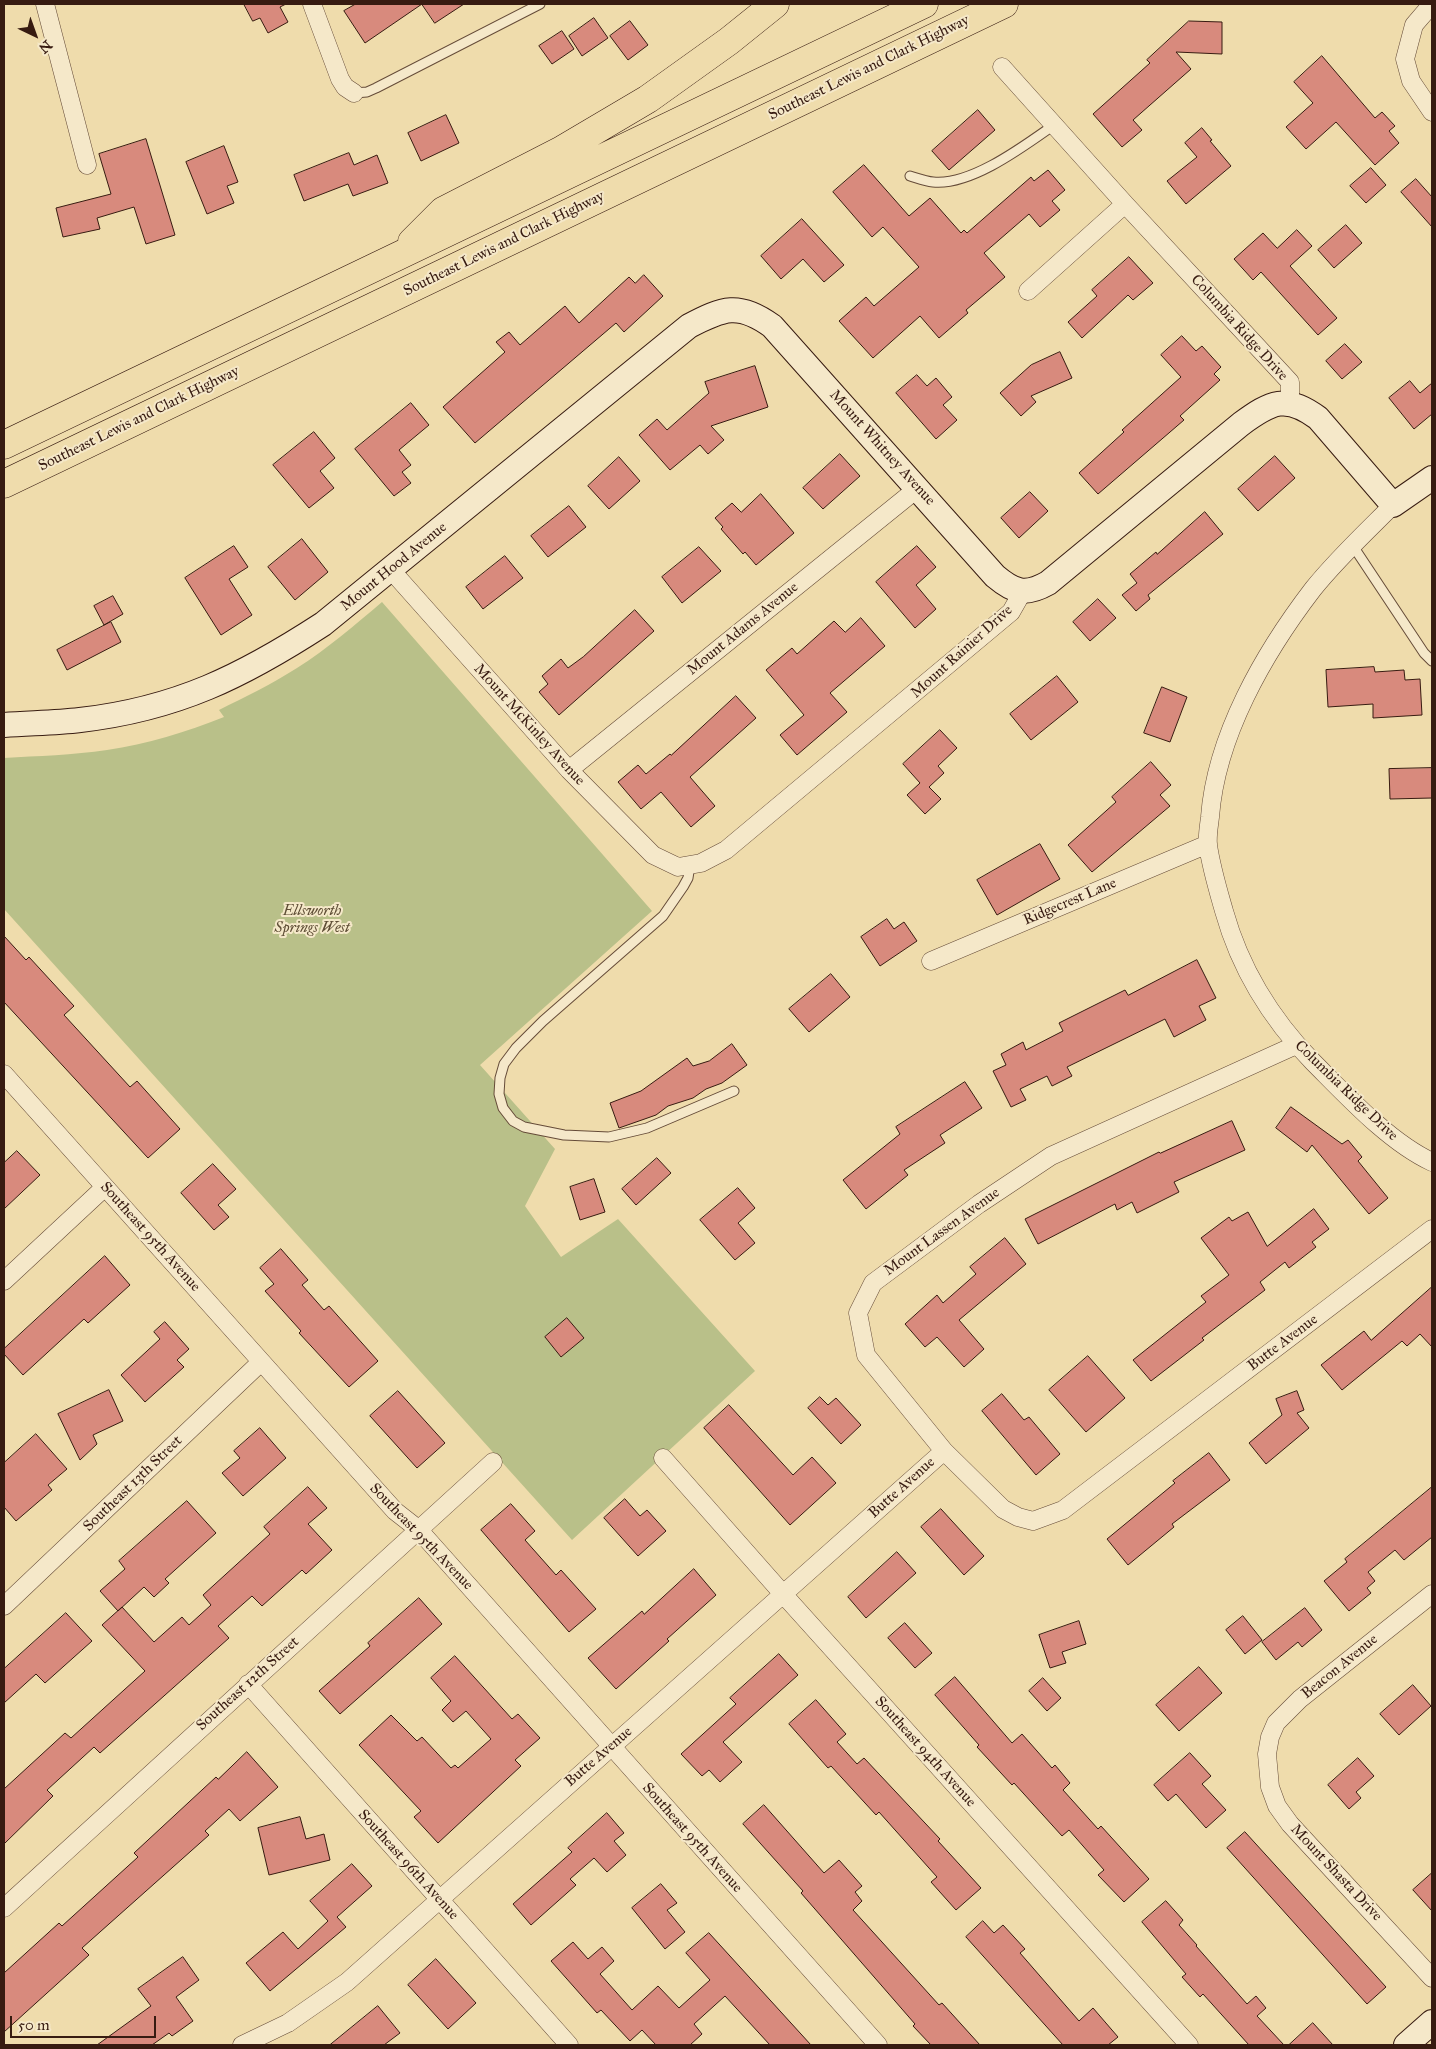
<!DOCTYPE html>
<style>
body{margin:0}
#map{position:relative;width:1436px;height:2049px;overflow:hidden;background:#efdcac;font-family:"IM FELL Great Primer",serif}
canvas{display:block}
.frame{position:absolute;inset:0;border:5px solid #371b11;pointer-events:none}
.north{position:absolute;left:10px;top:10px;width:50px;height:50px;-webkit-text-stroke:4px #f5e8c9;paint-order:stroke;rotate:138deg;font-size:14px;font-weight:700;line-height:20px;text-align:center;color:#371b11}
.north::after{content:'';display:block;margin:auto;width:18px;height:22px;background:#371b11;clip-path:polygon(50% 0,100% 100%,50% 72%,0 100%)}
.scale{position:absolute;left:10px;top:2016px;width:146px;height:22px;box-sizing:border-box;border:2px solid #371b11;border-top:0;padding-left:6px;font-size:15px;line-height:18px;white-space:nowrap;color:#371b11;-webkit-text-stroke:4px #f5e8c9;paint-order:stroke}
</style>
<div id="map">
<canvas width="1436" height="2049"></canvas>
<div class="frame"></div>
<div class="north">N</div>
<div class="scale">50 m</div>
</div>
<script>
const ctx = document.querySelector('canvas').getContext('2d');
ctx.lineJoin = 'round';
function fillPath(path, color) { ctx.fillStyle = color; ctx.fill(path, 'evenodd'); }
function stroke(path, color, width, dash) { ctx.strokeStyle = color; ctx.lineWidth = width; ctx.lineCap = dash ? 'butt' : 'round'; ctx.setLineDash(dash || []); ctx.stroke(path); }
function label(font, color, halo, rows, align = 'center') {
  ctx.font = font + ' "IM FELL Great Primer",serif'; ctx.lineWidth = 4; ctx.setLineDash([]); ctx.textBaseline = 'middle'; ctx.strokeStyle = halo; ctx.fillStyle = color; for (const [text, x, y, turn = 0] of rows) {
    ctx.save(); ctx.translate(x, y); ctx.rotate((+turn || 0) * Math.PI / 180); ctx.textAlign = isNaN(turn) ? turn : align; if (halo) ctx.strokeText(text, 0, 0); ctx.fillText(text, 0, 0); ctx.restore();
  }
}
const green = new Path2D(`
 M 382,602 L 652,911 L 480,1065 L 555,1149 L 525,1206 L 561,1257 L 618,1219 L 755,1371 L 572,1540 L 4,909 L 4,758 C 38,756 73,755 107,750 C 147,744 186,732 224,717 L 219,710 C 245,697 272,684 297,668 C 327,649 355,625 382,602 Z`);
const building = new Path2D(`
 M 244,4 L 286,4 L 280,7 L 288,22 L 268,33 L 260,18 L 253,21 Z
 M 356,4 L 422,4 L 365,43 L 344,11 Z
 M 422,4 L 464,4 L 435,23 Z
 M 594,18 L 608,38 L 582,56 L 569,36 Z
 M 630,21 L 648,45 L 628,60 L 610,36 Z
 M 1189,21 L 1222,22 L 1222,54 L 1176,52 L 1191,69 L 1133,120 L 1142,130 L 1122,147 L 1093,114 L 1150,63 L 1147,60 Z
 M 562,31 L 574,49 L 552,64 L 539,46 Z
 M 1322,56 L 1375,118 L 1382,112 L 1395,126 L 1389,131 L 1399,143 L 1375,165 L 1336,122 L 1306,149 L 1286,127 L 1313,103 L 1294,82 Z
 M 978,110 L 995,130 L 949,170 L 932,151 Z
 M 446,115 L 459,143 L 421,161 L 408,133 Z
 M 1202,128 L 1212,140 L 1210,141 L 1231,166 L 1186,204 L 1167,181 L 1197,157 L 1185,143 Z
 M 146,139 L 175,235 L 146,244 L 134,207 L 97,218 L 100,229 L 63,237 L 56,208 L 111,194 L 99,154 Z
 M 224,146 L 238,182 L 227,186 L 234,203 L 207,214 L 186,162 Z
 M 349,153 L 354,165 L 377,155 L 388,183 L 353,196 L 348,184 L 304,201 L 294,175 Z
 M 864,165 L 909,216 L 930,198 L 961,233 L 964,230 L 967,233 L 1031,177 L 1034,181 L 1048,170 L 1065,190 L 1052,201 L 1060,210 L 1040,227 L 1029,214 L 984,253 L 1005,277 L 966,310 L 968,313 L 939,338 L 920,316 L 873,358 L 839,321 L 866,297 L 874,306 L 919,267 L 883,227 L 872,237 L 833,192 Z
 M 1371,168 L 1386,185 L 1366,203 L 1350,186 Z
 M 1416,179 L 1432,197 L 1432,227 L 1401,192 Z
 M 802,219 L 844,265 L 824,282 L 803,259 L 781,279 L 761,256 Z
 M 1346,225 L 1362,243 L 1334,268 L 1318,250 Z
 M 1297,230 L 1312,246 L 1290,266 L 1337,318 L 1318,335 L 1261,272 L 1253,280 L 1234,259 L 1263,233 L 1277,248 Z
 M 1129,257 L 1153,283 L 1133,300 L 1128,295 L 1082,338 L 1068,322 L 1097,296 L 1092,290 Z
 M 644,275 L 663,296 L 624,332 L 616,323 L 475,443 L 443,407 L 505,352 L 496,342 L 509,332 L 520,345 L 565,306 L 579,323 L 629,277 L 635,283 Z
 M 1182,336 L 1196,351 L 1202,346 L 1221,367 L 1214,374 L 1220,380 L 1180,416 L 1184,420 L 1098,494 L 1079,473 L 1124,432 L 1122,430 L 1181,377 L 1161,355 Z
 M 1345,344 L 1362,362 L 1342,379 L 1326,361 Z
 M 1060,352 L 1072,378 L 1031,396 L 1036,402 L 1021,416 L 1000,393 L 1031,365 Z
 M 755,366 L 768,407 L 711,426 L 724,440 L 708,454 L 700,445 L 670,470 L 639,435 L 657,419 L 667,430 L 709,393 L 705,382 Z
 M 917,375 L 927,386 L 936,378 L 952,397 L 943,405 L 957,420 L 936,439 L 896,393 Z
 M 1410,381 L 1420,393 L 1432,383 L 1432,414 L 1414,429 L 1389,398 Z
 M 411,403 L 429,425 L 399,450 L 411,465 L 402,472 L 411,483 L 394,496 L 355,449 Z
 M 314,432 L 335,458 L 320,471 L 334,488 L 309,508 L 273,465 Z
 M 840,454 L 860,476 L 823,509 L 803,488 Z
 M 1275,456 L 1295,478 L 1258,511 L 1238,489 Z
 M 619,457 L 640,481 L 609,509 L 588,486 Z
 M 1030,492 L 1048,511 L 1019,538 L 1001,518 Z
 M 761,494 L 794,533 L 756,565 L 745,552 L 743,554 L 721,529 L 723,527 L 715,518 L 732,503 L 741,512 Z
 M 569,506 L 586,527 L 548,557 L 531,536 Z
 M 1205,512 L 1223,534 L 1148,595 L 1150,599 L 1136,611 L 1122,595 L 1137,583 L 1130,574 L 1156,552 L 1157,554 Z
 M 302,539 L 328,572 L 295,600 L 268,567 Z
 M 234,546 L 248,567 L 229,579 L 252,615 L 221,635 L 185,578 Z
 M 917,546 L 936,567 L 916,585 L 936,609 L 915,628 L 876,582 Z
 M 699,547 L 721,571 L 682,603 L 662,577 Z
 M 505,556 L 523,578 L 483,609 L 466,587 Z
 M 113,596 L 123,614 L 104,625 L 94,606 Z
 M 1098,599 L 1116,618 L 1090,641 L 1073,622 Z
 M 635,610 L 654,631 L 559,715 L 539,692 L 548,684 L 542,676 L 561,659 L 568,668 L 583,657 Z
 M 861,618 L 885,646 L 830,693 L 847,712 L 797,755 L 780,735 L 804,715 L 766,670 L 792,648 L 797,654 L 834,621 L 845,632 Z
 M 111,622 L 121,642 L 67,670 L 57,650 Z
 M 1374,667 L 1375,672 L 1404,670 L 1405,680 L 1420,679 L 1422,715 L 1373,718 L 1373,704 L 1328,707 L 1326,670 Z
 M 1057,676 L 1078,702 L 1031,740 L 1010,714 Z
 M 1162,687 L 1187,697 L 1170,742 L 1144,733 Z
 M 736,696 L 756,718 L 690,777 L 715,806 L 691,827 L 661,792 L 641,809 L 618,782 L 638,765 L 646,774 L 670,754 L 671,755 Z
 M 940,730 L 957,748 L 938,766 L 944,773 L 929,787 L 941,799 L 925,814 L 907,795 L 920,783 L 903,764 Z
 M 1151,762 L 1171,785 L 1160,795 L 1170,806 L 1092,872 L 1068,845 L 1116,802 L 1112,797 Z
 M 1432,768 L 1432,798 L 1390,799 L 1389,769 Z
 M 1040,844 L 1060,879 L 997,915 L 977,880 Z
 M 887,919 L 894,929 L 904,922 L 917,941 L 880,966 L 861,937 Z
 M 4,936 L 26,960 L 29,957 L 74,1006 L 64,1015 L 130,1087 L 137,1081 L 180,1129 L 148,1158 L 4,1002 Z
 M 1197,960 L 1216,998 L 1199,1006 L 1206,1020 L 1174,1037 L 1165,1019 L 1067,1067 L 1072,1076 L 1052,1086 L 1047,1076 L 1020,1089 L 1026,1100 L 1011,1107 L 993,1071 L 1006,1065 L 1001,1054 L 1023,1042 L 1026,1050 L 1063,1031 L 1059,1023 L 1125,990 L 1128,995 Z
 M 831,974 L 850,997 L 809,1032 L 789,1009 Z
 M 732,1044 L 747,1065 L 722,1083 L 706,1089 L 693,1098 L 668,1106 L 656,1115 L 619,1128 L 610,1103 L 641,1091 L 687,1058 L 693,1066 L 709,1061 Z
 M 965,1082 L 982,1108 L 940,1135 L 945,1143 L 904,1170 L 908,1175 L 866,1209 L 843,1180 L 900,1134 L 896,1127 Z
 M 1291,1107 L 1342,1144 L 1348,1140 L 1362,1157 L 1358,1161 L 1388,1198 L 1369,1214 L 1312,1145 L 1307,1152 L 1276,1128 Z
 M 1232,1121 L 1245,1150 L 1174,1182 L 1179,1192 L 1137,1213 L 1132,1202 L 1117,1210 L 1115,1204 L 1038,1244 L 1025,1219 L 1159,1152 L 1160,1153 Z
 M 17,1151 L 40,1175 L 4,1209 L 4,1163 Z
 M 657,1158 L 671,1173 L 636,1205 L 622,1189 Z
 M 213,1164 L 236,1189 L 218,1205 L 229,1217 L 214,1230 L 181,1193 Z
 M 594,1179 L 605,1212 L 580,1220 L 570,1187 Z
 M 738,1188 L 755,1208 L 738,1223 L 755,1243 L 735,1260 L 700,1220 Z
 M 1314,1209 L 1329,1229 L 1312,1242 L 1316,1247 L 1289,1268 L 1285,1262 L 1260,1282 L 1265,1290 L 1202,1338 L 1204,1340 L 1151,1381 L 1133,1360 L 1206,1302 L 1201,1296 L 1229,1275 L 1201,1238 L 1229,1217 L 1232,1221 L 1248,1212 L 1267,1246 Z
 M 1005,1238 L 1026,1264 L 959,1320 L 984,1349 L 964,1367 L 937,1337 L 925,1347 L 905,1324 L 937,1295 L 943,1303 L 976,1274 L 970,1267 Z
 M 281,1249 L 308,1280 L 302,1285 L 324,1310 L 329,1306 L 378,1361 L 349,1387 L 299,1333 L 301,1331 L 265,1291 L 274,1284 L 260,1268 Z
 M 105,1256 L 130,1285 L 88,1323 L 84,1319 L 23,1375 L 4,1354 L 4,1349 Z
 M 1432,1287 L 1432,1347 L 1420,1334 L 1407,1346 L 1402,1341 L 1342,1390 L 1321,1365 L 1364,1331 L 1371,1340 Z
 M 567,1318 L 584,1338 L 561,1357 L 545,1337 Z
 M 165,1322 L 189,1349 L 177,1360 L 184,1367 L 145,1402 L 121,1375 L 160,1339 L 154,1332 Z
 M 1088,1356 L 1125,1398 L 1086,1432 L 1049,1390 Z
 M 109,1390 L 123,1421 L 93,1435 L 97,1444 L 80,1460 L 58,1414 Z
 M 398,1391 L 445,1443 L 417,1468 L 370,1416 Z
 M 1297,1391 L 1304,1410 L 1297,1413 L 1309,1428 L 1266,1464 L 1249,1443 L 1282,1415 L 1276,1399 Z
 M 1002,1394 L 1024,1420 L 1029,1417 L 1060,1454 L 1036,1475 L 982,1411 Z
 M 820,1397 L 828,1405 L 836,1398 L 861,1425 L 841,1444 L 808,1408 Z
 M 729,1405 L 793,1475 L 812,1457 L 836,1483 L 790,1525 L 704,1428 Z
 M 260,1428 L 286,1458 L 243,1496 L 222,1473 L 240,1458 L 234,1451 Z
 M 36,1434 L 67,1469 L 48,1485 L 52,1490 L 16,1521 L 4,1507 L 4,1463 Z
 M 1209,1453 L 1230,1480 L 1172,1524 L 1174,1527 L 1128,1565 L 1107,1539 L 1175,1483 L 1173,1481 Z
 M 308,1487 L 327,1508 L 308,1524 L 332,1550 L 306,1574 L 302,1570 L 262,1606 L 252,1596 L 218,1626 L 229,1638 L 100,1753 L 94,1747 L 47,1790 L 53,1796 L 4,1844 L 4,1789 L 65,1733 L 71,1738 L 145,1671 L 102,1625 L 122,1607 L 154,1642 L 182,1617 L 189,1625 L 211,1605 L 203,1595 L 270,1534 L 264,1527 Z
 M 1432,1487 L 1432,1537 L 1404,1560 L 1395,1550 L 1368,1572 L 1375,1581 L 1367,1588 L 1371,1593 L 1349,1611 L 1324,1581 L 1347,1562 L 1345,1559 Z
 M 625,1499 L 640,1516 L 647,1510 L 666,1531 L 638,1556 L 604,1518 Z
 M 187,1501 L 216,1533 L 165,1579 L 169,1583 L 154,1597 L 144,1587 L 118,1611 L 100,1591 L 125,1569 L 119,1561 Z
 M 511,1504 L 535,1531 L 525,1540 L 556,1575 L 561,1570 L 596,1609 L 569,1632 L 481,1530 Z
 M 941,1509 L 984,1556 L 964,1575 L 921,1527 Z
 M 897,1552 L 916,1573 L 866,1618 L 848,1597 Z
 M 694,1569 L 716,1595 L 667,1639 L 669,1641 L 616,1689 L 588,1658 L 642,1611 L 644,1614 Z
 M 419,1598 L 442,1624 L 340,1714 L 319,1691 L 370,1646 L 368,1643 Z
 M 1305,1608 L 1322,1630 L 1302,1647 L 1298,1642 L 1276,1660 L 1262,1642 Z
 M 66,1613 L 92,1641 L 45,1683 L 36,1674 L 4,1703 L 4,1669 Z
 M 1243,1616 L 1262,1640 L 1245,1654 L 1226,1630 Z
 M 1079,1621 L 1086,1644 L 1062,1652 L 1066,1663 L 1050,1668 L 1039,1635 Z
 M 905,1623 L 932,1653 L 915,1668 L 888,1638 Z
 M 779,1654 L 798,1675 L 723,1742 L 742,1762 L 720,1782 L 709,1770 L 702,1776 L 681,1754 L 736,1704 L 730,1698 Z
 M 455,1656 L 512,1719 L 518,1714 L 540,1738 L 515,1760 L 521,1766 L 438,1843 L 414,1817 L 421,1811 L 359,1745 L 391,1715 L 417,1741 L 422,1737 L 451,1768 L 455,1765 L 458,1768 L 491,1739 L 466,1711 L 453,1722 L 442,1710 L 451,1701 L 431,1678 Z
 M 1199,1667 L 1222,1693 L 1179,1731 L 1156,1705 Z
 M 955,1677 L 1012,1743 L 1022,1734 L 1052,1768 L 1055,1765 L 1070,1783 L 1063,1790 L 1098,1829 L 1101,1826 L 1149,1879 L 1124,1902 L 1098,1875 L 1104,1870 L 1069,1830 L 1062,1836 L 1014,1783 L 1012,1785 L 977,1747 L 979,1745 L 935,1695 Z
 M 1043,1678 L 1061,1698 L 1047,1711 L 1029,1691 Z
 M 1413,1685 L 1431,1706 L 1399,1735 L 1380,1714 Z
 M 816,1700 L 846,1734 L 837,1742 L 857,1764 L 864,1758 L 940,1839 L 938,1841 L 981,1888 L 956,1910 L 931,1882 L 937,1877 L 879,1812 L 876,1815 L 831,1766 L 828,1768 L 789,1724 Z
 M 247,1752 L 278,1787 L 240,1821 L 229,1809 L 205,1831 L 209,1835 L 82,1948 L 89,1955 L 4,2032 L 4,1973 L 59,1923 L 62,1926 L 138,1857 L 134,1853 L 216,1777 L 218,1779 Z
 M 1190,1753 L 1211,1776 L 1202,1784 L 1226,1810 L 1206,1828 L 1176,1794 L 1168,1801 L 1154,1785 Z
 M 1358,1758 L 1374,1776 L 1356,1792 L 1361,1798 L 1349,1809 L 1328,1785 Z
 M 764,1805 L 824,1873 L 839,1860 L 862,1886 L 855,1892 L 862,1901 L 853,1910 L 939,2005 L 942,2003 L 980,2045 L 931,2045 L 913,2026 L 915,2024 L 801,1893 L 803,1891 L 743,1824 Z
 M 607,1813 L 624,1833 L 614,1841 L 626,1855 L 607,1872 L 594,1858 L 570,1879 L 576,1885 L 531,1925 L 513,1904 L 572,1852 L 568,1848 Z
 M 300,1817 L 306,1839 L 324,1834 L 330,1860 L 269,1875 L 258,1828 Z
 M 1245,1832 L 1386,1987 L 1367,2004 L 1227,1848 Z
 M 352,1864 L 372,1886 L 337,1917 L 346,1927 L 270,1991 L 246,1963 L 283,1932 L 298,1949 L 328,1921 L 310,1901 Z
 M 1432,1873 L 1432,1911 L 1413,1890 Z
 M 661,1884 L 677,1903 L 667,1910 L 685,1932 L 665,1949 L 632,1908 Z
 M 1166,1901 L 1183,1920 L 1179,1925 L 1197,1945 L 1196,1946 L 1247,2004 L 1256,1996 L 1266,2008 L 1257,2016 L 1284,2045 L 1249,2045 L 1203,1994 L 1200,1997 L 1182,1977 L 1186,1974 L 1142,1922 Z
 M 983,1921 L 994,1933 L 1003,1925 L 1025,1949 L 1020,1953 L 1079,2021 L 1093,2008 L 1118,2037 L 1108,2045 L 1063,2045 L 966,1937 Z
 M 709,1933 L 811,2045 L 770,2045 L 725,1996 L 694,2024 L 702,2034 L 690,2045 L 656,2045 L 642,2030 L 630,2041 L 601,2010 L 597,2013 L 551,1961 L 573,1942 L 588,1959 L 602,1947 L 614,1961 L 600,1974 L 632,2010 L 658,1986 L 679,2008 L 710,1980 L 686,1953 Z
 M 183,1957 L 199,1980 L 176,1997 L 193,2021 L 172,2036 L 169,2033 L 152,2045 L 97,2045 L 151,2006 L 138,1989 Z
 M 436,1959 L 476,2003 L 448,2029 L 408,1985 Z
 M 378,2006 L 400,2033 L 384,2045 L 330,2045 Z
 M 1313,2023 L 1333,2045 L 1289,2045 Z`);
const lane = new Path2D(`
 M 354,93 L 367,92 L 376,88 L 540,4
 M 910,176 C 917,178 925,181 933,182 C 971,186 1024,146 1054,125
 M 1353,546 L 1424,653 L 1432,661
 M 690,865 L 688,878 L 683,887 L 663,916 L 543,1021 L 516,1048 L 504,1064 L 500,1078 L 499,1094 L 503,1108 L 513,1121 L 524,1127 L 564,1135 L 609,1137 L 647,1128 L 734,1091`);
const street = new Path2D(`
 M 45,4 L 87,165
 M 312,4 L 340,79 L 345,87 L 354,93
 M 1432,4 L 1414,25 L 1405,59 L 1411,81 L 1432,112
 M 1002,67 L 1125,204 L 1290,382 L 1290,404
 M 1028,291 L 1125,204
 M 1393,505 C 1366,532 1337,559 1313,589 C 1264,653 1216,736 1210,817 C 1209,826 1207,836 1208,845 C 1211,867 1218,890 1224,911 C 1240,968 1272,1020 1313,1062 C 1347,1096 1389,1142 1432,1162
 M 391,570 L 569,770 L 653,855 L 678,867 L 701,863 L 726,850 L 1011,612 L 1023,591
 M 569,770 L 918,488
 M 931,961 L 1208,844
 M 1296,1045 L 1051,1156 L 979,1204 L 873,1283 L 858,1313 L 866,1355 L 944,1451 L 1003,1509 L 1018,1517 L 1033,1521 L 1063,1510 L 1432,1229
 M 4,1074 L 395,1511 L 418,1529 L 878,2045
 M 4,1281 L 105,1187
 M 663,1458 L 783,1594 L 1189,2045
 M 1432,1594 L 1300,1699 L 1276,1723 L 1270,1737 L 1267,1754 L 1270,1787 L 1277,1806 L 1290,1824 L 1432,1978
 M 4,1606 L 261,1362
 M 248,1684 L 569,2045
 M 4,1908 L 493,1462
 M 242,2045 L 288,2023 L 347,1982 L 944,1451`);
const secondary = new Path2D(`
 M 4,725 C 29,723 55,723 80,720 C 177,709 243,676 323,624 L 689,326 C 723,308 739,302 772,326 L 995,576 C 1014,592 1025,596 1048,583 L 1241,424 C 1271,402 1286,394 1318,418 L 1393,505 L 1432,478
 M 1406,2045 L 1432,2022`);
const highway = new Path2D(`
 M 412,242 L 443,211 L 560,151 L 648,99 L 729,41 L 775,4
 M 4,445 L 924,4
 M 4,484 L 1004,4`);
const streetNames = [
 ["Southeast Lewis and Clark Highway",869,68,-26],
 ["Southeast Lewis and Clark Highway",504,244,-26],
 ["Columbia Ridge Drive",1239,328,48],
 ["Southeast Lewis and Clark Highway",139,419,-26],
 ["Mount Whitney Avenue",882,448,48],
 ["Mount Hood Avenue",394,567,-39],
 ["Mount Adams Avenue",743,629,-39],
 ["Mount Rainier Drive",962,652,-42],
 ["Mount McKinley Avenue",529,725,48],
 ["Ridgecrest Lane",1070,902,-23],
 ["Columbia Ridge Drive",1346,1091,44],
 ["Mount Lassen Avenue",942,1232,-36],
 ["Southeast 95th Avenue",150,1237,48],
 ["Butte Avenue",1283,1343,-37],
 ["Southeast 13th Street",133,1484,-44],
 ["Butte Avenue",902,1488,-42],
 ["Southeast 95th Avenue",421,1537,46],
 ["Beacon Avenue",1340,1667,-39],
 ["Southeast 12th Street",248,1684,-42],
 ["Southeast 94th Avenue",925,1752,48],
 ["Butte Avenue",599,1757,-41],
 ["Southeast 95th Avenue",692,1838,48],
 ["Southeast 96th Avenue",408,1865,48],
 ["Mount Shasta Drive",1336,1873,47]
];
const parkNames = [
 ["Ellsworth",312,911],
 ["Springs West",312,928]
];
fillPath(green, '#b9c089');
fillPath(building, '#d88a7d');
stroke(building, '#371b11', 1);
stroke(lane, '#654b38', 11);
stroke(street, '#654b38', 19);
stroke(secondary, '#371b11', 26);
stroke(highway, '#371b11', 29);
stroke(lane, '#f5e8c9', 9);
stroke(street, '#f5e8c9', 18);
stroke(secondary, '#f5e8c9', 24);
stroke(highway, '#efdcac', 28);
label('15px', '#371b11', '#f5e8c9', streetNames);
label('italic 15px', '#5e4d35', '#f5e8c9', parkNames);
</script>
